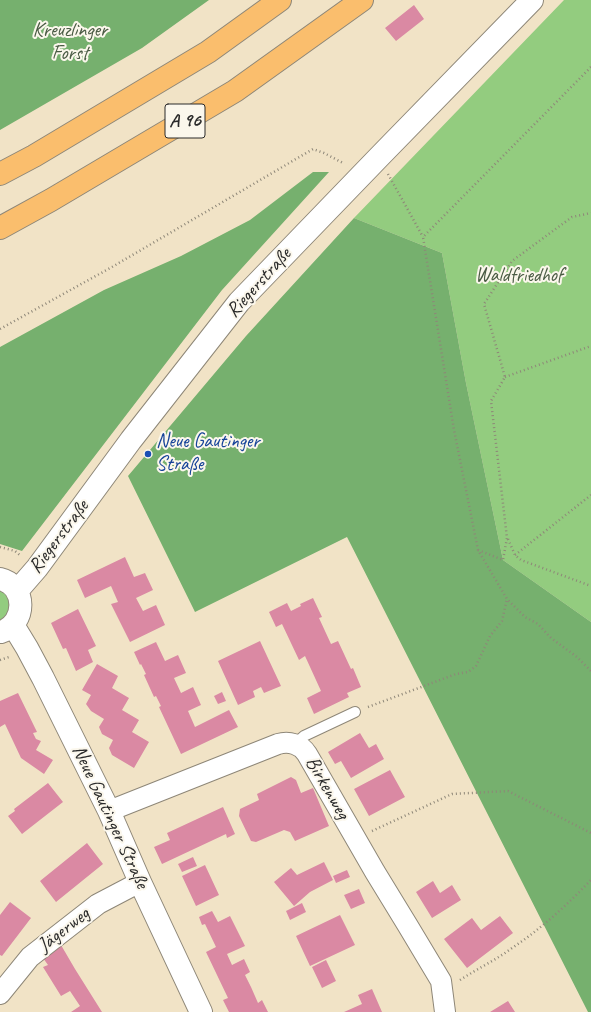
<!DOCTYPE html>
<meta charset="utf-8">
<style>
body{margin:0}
canvas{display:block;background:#f1e3c6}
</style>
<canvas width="591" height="1012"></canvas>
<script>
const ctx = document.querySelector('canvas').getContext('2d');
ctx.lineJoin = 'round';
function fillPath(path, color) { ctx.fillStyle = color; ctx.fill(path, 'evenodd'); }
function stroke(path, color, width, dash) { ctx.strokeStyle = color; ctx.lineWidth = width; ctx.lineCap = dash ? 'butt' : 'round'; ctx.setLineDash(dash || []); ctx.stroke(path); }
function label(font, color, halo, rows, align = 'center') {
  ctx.font = font + ' Caveat,sans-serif'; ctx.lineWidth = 4; ctx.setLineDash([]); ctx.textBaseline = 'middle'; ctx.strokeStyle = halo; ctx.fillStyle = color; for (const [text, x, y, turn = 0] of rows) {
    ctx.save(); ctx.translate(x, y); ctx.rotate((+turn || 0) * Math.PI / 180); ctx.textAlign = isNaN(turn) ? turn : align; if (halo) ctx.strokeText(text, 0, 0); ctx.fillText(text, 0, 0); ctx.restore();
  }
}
const green = new Path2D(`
 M 564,0 L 591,0 L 591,622 L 503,560 L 466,383 L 442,253 L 354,218 Z
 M 0,589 L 9,596 L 10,614 L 0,622 Z`);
const forest = new Path2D(`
 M 0,0 L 209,0 L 142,48 L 0,130 Z
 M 313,172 L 329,172 L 222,290 L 22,551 L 0,544 L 0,347 L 104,290 L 181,256 L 250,220 Z
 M 354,218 L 442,253 L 466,383 L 503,560 L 591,622 L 591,1012 L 588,1012 L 347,537 L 195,612 L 128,476 L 246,336 Z`);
const building = new Path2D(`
 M 414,5 L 424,19 L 396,41 L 385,28 Z
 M 125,557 L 134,577 L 145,573 L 153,590 L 136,598 L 143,611 L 156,605 L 165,625 L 130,642 L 111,604 L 118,602 L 111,586 L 85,598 L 77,580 Z
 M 313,598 L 322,617 L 319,618 L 331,644 L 338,641 L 351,669 L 353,668 L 361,687 L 347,693 L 349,697 L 314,714 L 307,698 L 321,691 L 305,656 L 299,660 L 282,624 L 276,627 L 269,612 L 287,603 L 291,611 L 301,606 L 300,604 Z
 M 78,609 L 96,646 L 88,650 L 93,662 L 76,671 L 66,648 L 63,649 L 51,623 Z
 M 260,641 L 281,686 L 264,693 L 261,687 L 253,691 L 255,697 L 238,705 L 218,661 Z
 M 156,642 L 165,661 L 178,655 L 186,673 L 174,678 L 181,693 L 193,687 L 201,705 L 188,711 L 195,727 L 229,710 L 238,727 L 181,754 L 159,707 L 161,706 L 156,696 L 154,697 L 144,675 L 146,674 L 141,664 L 140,665 L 134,652 Z
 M 97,664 L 118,676 L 112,688 L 129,698 L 122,710 L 139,720 L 132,732 L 149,742 L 134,768 L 112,755 L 109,748 L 113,740 L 102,734 L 99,727 L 104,719 L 91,711 L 86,704 L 91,695 L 82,690 Z
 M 222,692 L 226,701 L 218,704 L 214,696 Z
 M 18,693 L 37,732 L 33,733 L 36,739 L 41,741 L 36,750 L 53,760 L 44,774 L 21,758 L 5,724 L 0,727 L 0,701 Z
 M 360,733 L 369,748 L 376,744 L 384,759 L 351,778 L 341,761 L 335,764 L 328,752 Z
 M 390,770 L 405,797 L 369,816 L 354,789 Z
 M 291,777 L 296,780 L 301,793 L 313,788 L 329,826 L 295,841 L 290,832 L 284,830 L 256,842 L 251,841 L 239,816 L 240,809 L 259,800 L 257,794 Z
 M 48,783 L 63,802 L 22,834 L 8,816 L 15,811 L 14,809 Z
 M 223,807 L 235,834 L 227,838 L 226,834 L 162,864 L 154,847 L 170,840 L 167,833 Z
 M 87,843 L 103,864 L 56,902 L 40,881 Z
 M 193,857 L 197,866 L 182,872 L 178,864 Z
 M 324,862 L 333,880 L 310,892 L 294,906 L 274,882 L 291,868 L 297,875 Z
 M 205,865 L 219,895 L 196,906 L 182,876 Z
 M 347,870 L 350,877 L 336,883 L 333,876 Z
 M 433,881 L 440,893 L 452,885 L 461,900 L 432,918 L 416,892 Z
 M 359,889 L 365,903 L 351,909 L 344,895 Z
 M 10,902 L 31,918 L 2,956 L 0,955 L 0,915 Z
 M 302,903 L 306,912 L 290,920 L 286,911 Z
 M 212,911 L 218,922 L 230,916 L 245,946 L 227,954 L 232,965 L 244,959 L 250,972 L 245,975 L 251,987 L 258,1003 L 262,1000 L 268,1012 L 229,1012 L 223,1000 L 228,998 L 206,952 L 216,947 L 205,924 L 202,925 L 199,917 Z
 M 340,915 L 355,945 L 310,966 L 296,936 Z
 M 500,916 L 513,933 L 467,968 L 444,939 L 472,918 L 481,930 Z
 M 61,945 L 75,969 L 102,1012 L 71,1012 L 80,1006 L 70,991 L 61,996 L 43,967 L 48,965 L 43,958 Z
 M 326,960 L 336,981 L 322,988 L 312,967 Z
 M 372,989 L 382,1012 L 344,1012 L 362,1004 L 358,995 Z
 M 508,1001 L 515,1012 L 490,1012 Z`);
const path = new Path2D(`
 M 591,67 L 423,237 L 454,430 L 478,550 L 507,599 L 525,617 L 538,624 L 551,638 L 577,657 L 591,671
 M 388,174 L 423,237
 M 0,329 L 112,267 L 313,149 L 324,153 L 343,163
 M 505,377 L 591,346
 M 508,539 L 515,555 L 521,560 L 591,586
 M 0,547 L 15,551 L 21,556
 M 478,550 L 503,560 L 507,538 L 491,401 L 505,377 L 484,304 L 512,261 L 572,217 L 591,213
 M 515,555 L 591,495
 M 0,660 L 9,657
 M 368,707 L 456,674 L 468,672 L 476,666 L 490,636 L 502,621 L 507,599
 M 372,831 L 452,794 L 508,791 L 591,833
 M 460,980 C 477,969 496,960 512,948 C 541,929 567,905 591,880`);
const service = new Path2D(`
 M 295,744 L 304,736 L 355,712`);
const minor = new Path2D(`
 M 109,811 L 278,744 C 289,741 301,744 307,754 L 375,872 L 408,926 L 441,981 L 445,1012
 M 0,994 L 30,957 L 98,904 L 140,882`);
const tertiary = new Path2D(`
 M 0,579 C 27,585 27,624 1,632
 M 17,591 L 37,568 L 131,440 L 239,302 L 379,157 L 532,0
 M 13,625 L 27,648 L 43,678 L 109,811 L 140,882 L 201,1012`);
const motorway = new Path2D(`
 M 0,174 L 34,156 L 208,52 L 280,0
 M 0,228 L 51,200 L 235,91 L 362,0`);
const markers = [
 [148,454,4,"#1a4fb4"]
];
const shields = [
 [185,121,40]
];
const shieldNames = [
 ["A 96",185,121]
];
const parkNames = [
 ["Kreuzlinger",70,31],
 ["Forst",70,54],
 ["Waldfriedhof",519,276]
];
const streetNames = [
 ["Riegerstraße",259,283,-48],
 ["Riegerstraße",59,537,-53],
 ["Birkenweg",327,788,60],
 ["Neue Gautinger Straße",110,817,65],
 ["Jägerweg",64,930,-38]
];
const transitNames = [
 ["Neue Gautinger",156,442],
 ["Straße",156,465]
];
fillPath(green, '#93cc7f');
fillPath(forest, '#76b06e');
fillPath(building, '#da89a3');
stroke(service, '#8e8778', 12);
stroke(minor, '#8e8778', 22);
stroke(tertiary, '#8e8778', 24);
stroke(motorway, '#8e8778', 24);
stroke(path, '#8e8778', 2.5, [1, 3]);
stroke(service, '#fff', 10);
stroke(minor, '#fff', 20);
stroke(tertiary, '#fff', 22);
stroke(motorway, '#fabe6d', 22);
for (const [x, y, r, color] of markers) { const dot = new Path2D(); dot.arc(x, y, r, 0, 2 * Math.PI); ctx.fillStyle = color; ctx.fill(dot); stroke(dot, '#fbf7ec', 1.5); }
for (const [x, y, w] of shields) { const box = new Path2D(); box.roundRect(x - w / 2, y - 17, w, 34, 3); ctx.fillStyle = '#fbf7ec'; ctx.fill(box); stroke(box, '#2b2b2b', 1); }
label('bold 19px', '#2b2b2b', null, shieldNames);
label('20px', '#4a5b44', '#fbf7ec', parkNames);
label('20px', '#2b2b2b', '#fbf7ec', streetNames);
label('20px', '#164399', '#fbf7ec', transitNames, 'left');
</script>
